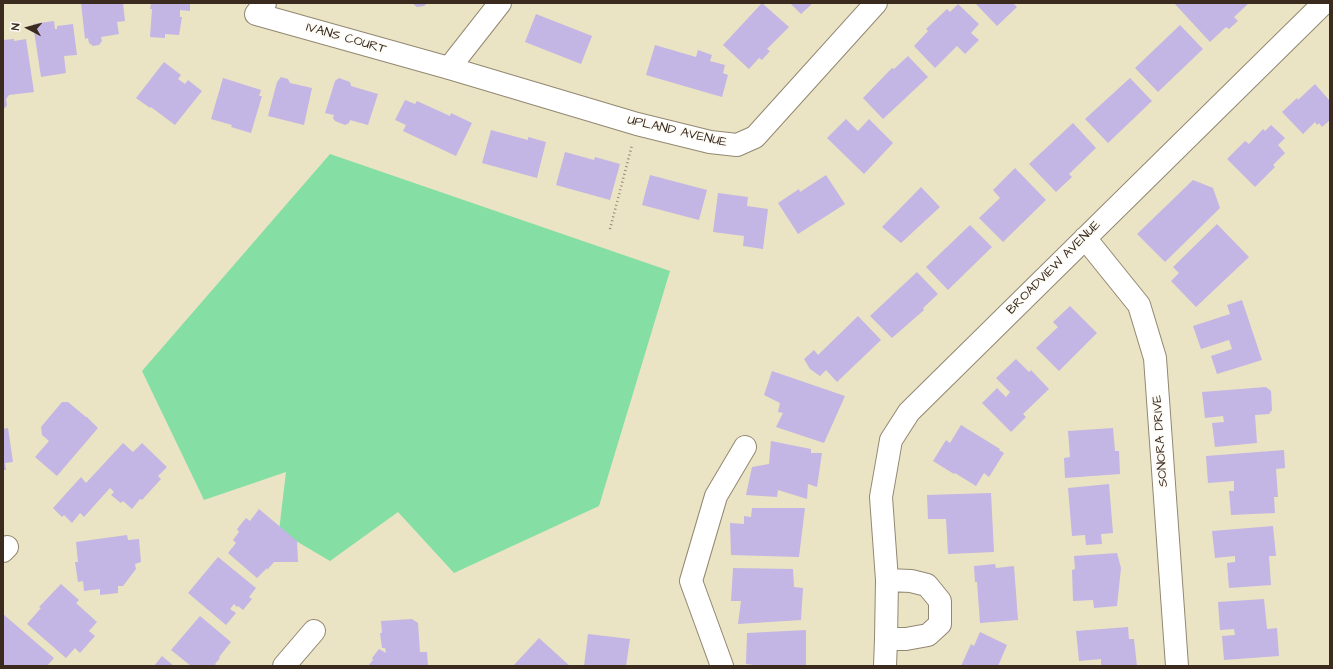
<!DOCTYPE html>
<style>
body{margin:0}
#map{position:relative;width:1333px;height:669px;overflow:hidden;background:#eae4c4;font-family:"Architects Daughter",sans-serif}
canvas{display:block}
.frame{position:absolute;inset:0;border:4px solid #3b2a1e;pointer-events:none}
.north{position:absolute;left:8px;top:8px;width:40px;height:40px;-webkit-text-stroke:3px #fdfcf7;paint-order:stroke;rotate:276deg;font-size:11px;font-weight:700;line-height:16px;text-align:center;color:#3b2a1e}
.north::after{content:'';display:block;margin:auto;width:14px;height:18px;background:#3b2a1e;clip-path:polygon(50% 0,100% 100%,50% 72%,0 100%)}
</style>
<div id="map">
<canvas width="1333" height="669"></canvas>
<div class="frame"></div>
<div class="north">N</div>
</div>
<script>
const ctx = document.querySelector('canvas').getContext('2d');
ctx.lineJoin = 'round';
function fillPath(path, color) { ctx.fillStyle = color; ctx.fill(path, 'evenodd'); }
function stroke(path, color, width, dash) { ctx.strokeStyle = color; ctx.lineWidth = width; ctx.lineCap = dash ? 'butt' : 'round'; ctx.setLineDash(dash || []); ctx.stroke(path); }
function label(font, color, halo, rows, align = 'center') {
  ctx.font = font + ' "Architects Daughter",sans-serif'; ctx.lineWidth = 4; ctx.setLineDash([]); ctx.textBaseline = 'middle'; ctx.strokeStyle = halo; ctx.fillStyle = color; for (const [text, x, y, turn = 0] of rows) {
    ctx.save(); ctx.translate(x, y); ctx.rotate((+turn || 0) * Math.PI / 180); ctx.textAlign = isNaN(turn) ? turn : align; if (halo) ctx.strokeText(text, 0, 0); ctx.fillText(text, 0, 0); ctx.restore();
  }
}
const green = new Path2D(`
 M 330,154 L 670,271 L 599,506 L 454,573 L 398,512 L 330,561 L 279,531 L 286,472 L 204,500 L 142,371 Z`);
const building = new Path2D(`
 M 81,3 L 123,3 L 125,21 L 117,22 L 119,34 L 101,37 L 102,41 L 99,45 L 93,46 L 89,43 L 88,38 L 85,39 Z
 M 151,3 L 190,3 L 190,11 L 180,10 L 180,17 L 182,17 L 179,35 L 165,34 L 165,38 L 150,37 L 152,9 L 150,9 Z
 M 412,3 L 427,3 L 424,6 L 417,7 Z
 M 762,3 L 789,27 L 767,49 L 770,51 L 762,60 L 759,58 L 749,69 L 723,45 Z
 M 790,3 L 813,3 L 801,14 Z
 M 975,3 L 1013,3 L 1017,7 L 997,26 Z
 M 1174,3 L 1249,3 L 1234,17 L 1238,21 L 1229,29 L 1226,27 L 1210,42 Z
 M 958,4 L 979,24 L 971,33 L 979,40 L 965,54 L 957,46 L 935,68 L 914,46 L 928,31 L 926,29 L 947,9 L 950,12 Z
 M 536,14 L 592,36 L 581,64 L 525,42 Z
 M 54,21 L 55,29 L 57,29 L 57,26 L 73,24 L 77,55 L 64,56 L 66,73 L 41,77 L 33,24 Z
 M 1180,25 L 1203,49 L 1158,92 L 1135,68 Z
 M 14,39 L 14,41 L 26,39 L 34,92 L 9,95 L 6,99 L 7,105 L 5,108 L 3,108 L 3,40 Z
 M 655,45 L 696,57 L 698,50 L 712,55 L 710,61 L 725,65 L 723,73 L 728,75 L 722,97 L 646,75 Z
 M 908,56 L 928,77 L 883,119 L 863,98 L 892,68 L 894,69 Z
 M 164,62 L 181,75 L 178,79 L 185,84 L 188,80 L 202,91 L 175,125 L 151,107 L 150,108 L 136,98 Z
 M 281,77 L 288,79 L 290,83 L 312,88 L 304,125 L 268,116 L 277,82 Z
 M 223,78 L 261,90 L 259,96 L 262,96 L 251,133 L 231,127 L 232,125 L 211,119 Z
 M 339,78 L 350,82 L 351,86 L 378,94 L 368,125 L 350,120 L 349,123 L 345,125 L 335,121 L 333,118 L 334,115 L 325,113 L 335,81 Z
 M 1130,78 L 1152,101 L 1108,143 L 1085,119 Z
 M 1315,84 L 1330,101 L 1330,120 L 1322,127 L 1319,123 L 1317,125 L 1315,122 L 1303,134 L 1282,112 L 1297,98 L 1298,100 Z
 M 405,100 L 415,104 L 417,101 L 450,116 L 451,113 L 472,123 L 456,156 L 403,131 L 406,125 L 395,120 Z
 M 846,119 L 858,131 L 869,119 L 893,143 L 864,174 L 827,138 Z
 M 1073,123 L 1096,148 L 1069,174 L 1072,177 L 1056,192 L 1029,164 Z
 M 1271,125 L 1285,138 L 1278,145 L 1285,153 L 1273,165 L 1275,167 L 1255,187 L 1227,159 L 1245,141 L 1249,144 L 1263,129 L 1265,131 Z
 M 491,130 L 528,140 L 528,137 L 546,142 L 537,178 L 482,163 Z
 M 565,152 L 594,160 L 595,157 L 620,164 L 610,200 L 556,185 Z
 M 1015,168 L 1046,200 L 1003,242 L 979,218 L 1000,198 L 993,190 Z
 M 650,175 L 707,190 L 699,220 L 642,205 Z
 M 826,175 L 845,204 L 798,234 L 778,203 L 799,189 L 800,192 Z
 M 1193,180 L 1213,188 L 1220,208 L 1165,262 L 1137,234 Z
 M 921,187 L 940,207 L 901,243 L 882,227 Z
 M 718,193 L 748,197 L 747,206 L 768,209 L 763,249 L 743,246 L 744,236 L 713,232 Z
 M 1217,224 L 1249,257 L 1196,307 L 1171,281 L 1179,273 L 1173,267 Z
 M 970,225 L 992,247 L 948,290 L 926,267 Z
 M 917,272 L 938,294 L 923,308 L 924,310 L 892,338 L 870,316 Z
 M 1242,300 L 1262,360 L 1217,374 L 1211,356 L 1232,349 L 1229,340 L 1201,349 L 1193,326 L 1230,314 L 1227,305 Z
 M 1070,306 L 1097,333 L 1059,371 L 1036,348 L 1058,327 L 1053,322 Z
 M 858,316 L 881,340 L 837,382 L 826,370 L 820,376 L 810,369 L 804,359 L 814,350 L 818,355 Z
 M 1016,359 L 1029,372 L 1031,370 L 1049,389 L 1023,414 L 1026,417 L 1011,432 L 982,403 L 997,388 L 1006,397 L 1010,392 L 996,378 Z
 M 772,371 L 845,396 L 824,443 L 776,427 L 783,413 L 778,412 L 780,403 L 764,395 Z
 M 1266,387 L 1271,391 L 1272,410 L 1269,414 L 1255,415 L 1257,443 L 1215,447 L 1212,423 L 1224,422 L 1223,416 L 1205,418 L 1202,392 Z
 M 62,402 L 68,402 L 86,417 L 87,417 L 98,428 L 57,476 L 35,457 L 49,441 L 42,435 L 41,427 Z
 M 961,425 L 1000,449 L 999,450 L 1004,453 L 989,477 L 984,473 L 976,486 L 955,473 L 954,474 L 933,461 L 946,440 L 950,443 Z
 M 8,428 L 13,462 L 5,463 L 6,470 L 3,470 L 3,429 Z
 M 1113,428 L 1115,451 L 1119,451 L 1120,474 L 1065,478 L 1064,458 L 1070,457 L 1068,431 Z
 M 771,441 L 811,449 L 811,453 L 822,453 L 817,487 L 808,484 L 807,499 L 778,490 L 777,497 L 746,495 L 752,467 L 769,464 Z
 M 123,443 L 133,452 L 142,443 L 167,467 L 158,476 L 161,479 L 142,500 L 140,499 L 132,509 L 123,501 L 121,503 L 111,495 L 114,492 L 110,488 L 84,517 L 80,513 L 72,523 L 64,515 L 62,517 L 53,508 L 81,477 L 86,483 Z
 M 1284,450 L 1285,468 L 1276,469 L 1278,497 L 1274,497 L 1275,513 L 1231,515 L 1229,491 L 1234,491 L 1234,481 L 1208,483 L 1206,456 Z
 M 1109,484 L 1113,533 L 1101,534 L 1102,544 L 1086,545 L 1085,535 L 1072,536 L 1068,488 Z
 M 991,493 L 994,552 L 948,554 L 946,519 L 928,519 L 927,495 Z
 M 752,508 L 805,508 L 799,557 L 731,555 L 730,523 L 744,524 L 744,516 L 751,517 Z
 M 259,509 L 297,541 L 298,562 L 274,562 L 267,570 L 267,568 L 257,578 L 228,553 L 236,543 L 233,540 L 239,532 L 237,529 L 246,518 L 250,521 Z
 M 1273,526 L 1276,556 L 1269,556 L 1271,585 L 1229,588 L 1227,563 L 1235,562 L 1235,556 L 1215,558 L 1212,531 Z
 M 127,535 L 128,540 L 139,539 L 141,562 L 135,564 L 136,569 L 123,586 L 118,586 L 118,593 L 100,595 L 100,589 L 84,591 L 83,581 L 78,582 L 75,562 L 78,562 L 76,542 Z
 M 1117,553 L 1121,568 L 1117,606 L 1094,608 L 1093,600 L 1073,601 L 1072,570 L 1075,569 L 1074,556 Z
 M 218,557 L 256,588 L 249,597 L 252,599 L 243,610 L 238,606 L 237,607 L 234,604 L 230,609 L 236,613 L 226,625 L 188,593 Z
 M 995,564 L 996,568 L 1014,566 L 1018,620 L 980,623 L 977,582 L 975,582 L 974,566 Z
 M 733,568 L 793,569 L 794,587 L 803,588 L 801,620 L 738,624 L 741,601 L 731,601 Z
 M 61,584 L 79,600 L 76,603 L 97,622 L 89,631 L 95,636 L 80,653 L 75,648 L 66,658 L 27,624 L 41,608 L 39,607 Z
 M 1264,599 L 1267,629 L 1277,628 L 1279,656 L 1224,660 L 1222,636 L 1235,635 L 1234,629 L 1220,630 L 1218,602 Z
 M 3,614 L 54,658 L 47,666 L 3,666 Z
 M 200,616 L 231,642 L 219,657 L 220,658 L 215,664 L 216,665 L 215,666 L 191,666 L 171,650 Z
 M 412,619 L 418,623 L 420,652 L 427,652 L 428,666 L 368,666 L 373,660 L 372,658 L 379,649 L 386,653 L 385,648 L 382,648 L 380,633 L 382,633 L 381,621 Z
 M 1128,627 L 1129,639 L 1134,639 L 1137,666 L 1101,666 L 1101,659 L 1079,661 L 1076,631 Z
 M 806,630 L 806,666 L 754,666 L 754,665 L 746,664 L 747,633 Z
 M 980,632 L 1007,645 L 998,666 L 961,666 L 971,644 L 974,646 Z
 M 588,634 L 630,639 L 626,666 L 584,666 Z
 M 539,638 L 570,666 L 513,666 Z
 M 162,656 L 174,666 L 154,666 Z`);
const path = new Path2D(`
 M 610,229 L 632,145`);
const minor = new Path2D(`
 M 265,3 L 256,14 L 449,68 L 637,124 L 710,142 L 737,145 L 755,137 L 876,3
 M 449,68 L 500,3
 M 1085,238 L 1139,305 L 1155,358 L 1177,666
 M 3,551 L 7,547
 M 887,580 L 911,581 L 927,585 L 940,601 L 940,624 L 928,635 L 906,639 L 886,639 L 887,580 L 881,497 L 891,440 L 909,412 L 1324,3
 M 284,666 L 314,631
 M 722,666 L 691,581 L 716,496 L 745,447
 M 885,666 L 886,639`);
const streetNames = [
 ["IVANS COURT",346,39,16],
 ["UPLAND AVENUE",677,132,13],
 ["BROADVIEW AVENUE",1054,268,-45],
 ["SONORA DRIVE",1161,441,-94]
];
fillPath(green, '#85dea4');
fillPath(building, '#c3b5e4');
stroke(minor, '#928771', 24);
stroke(path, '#928771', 2.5, [1, 3]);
stroke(minor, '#fff', 22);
label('13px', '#3b2a1e', '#fdfcf7', streetNames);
</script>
